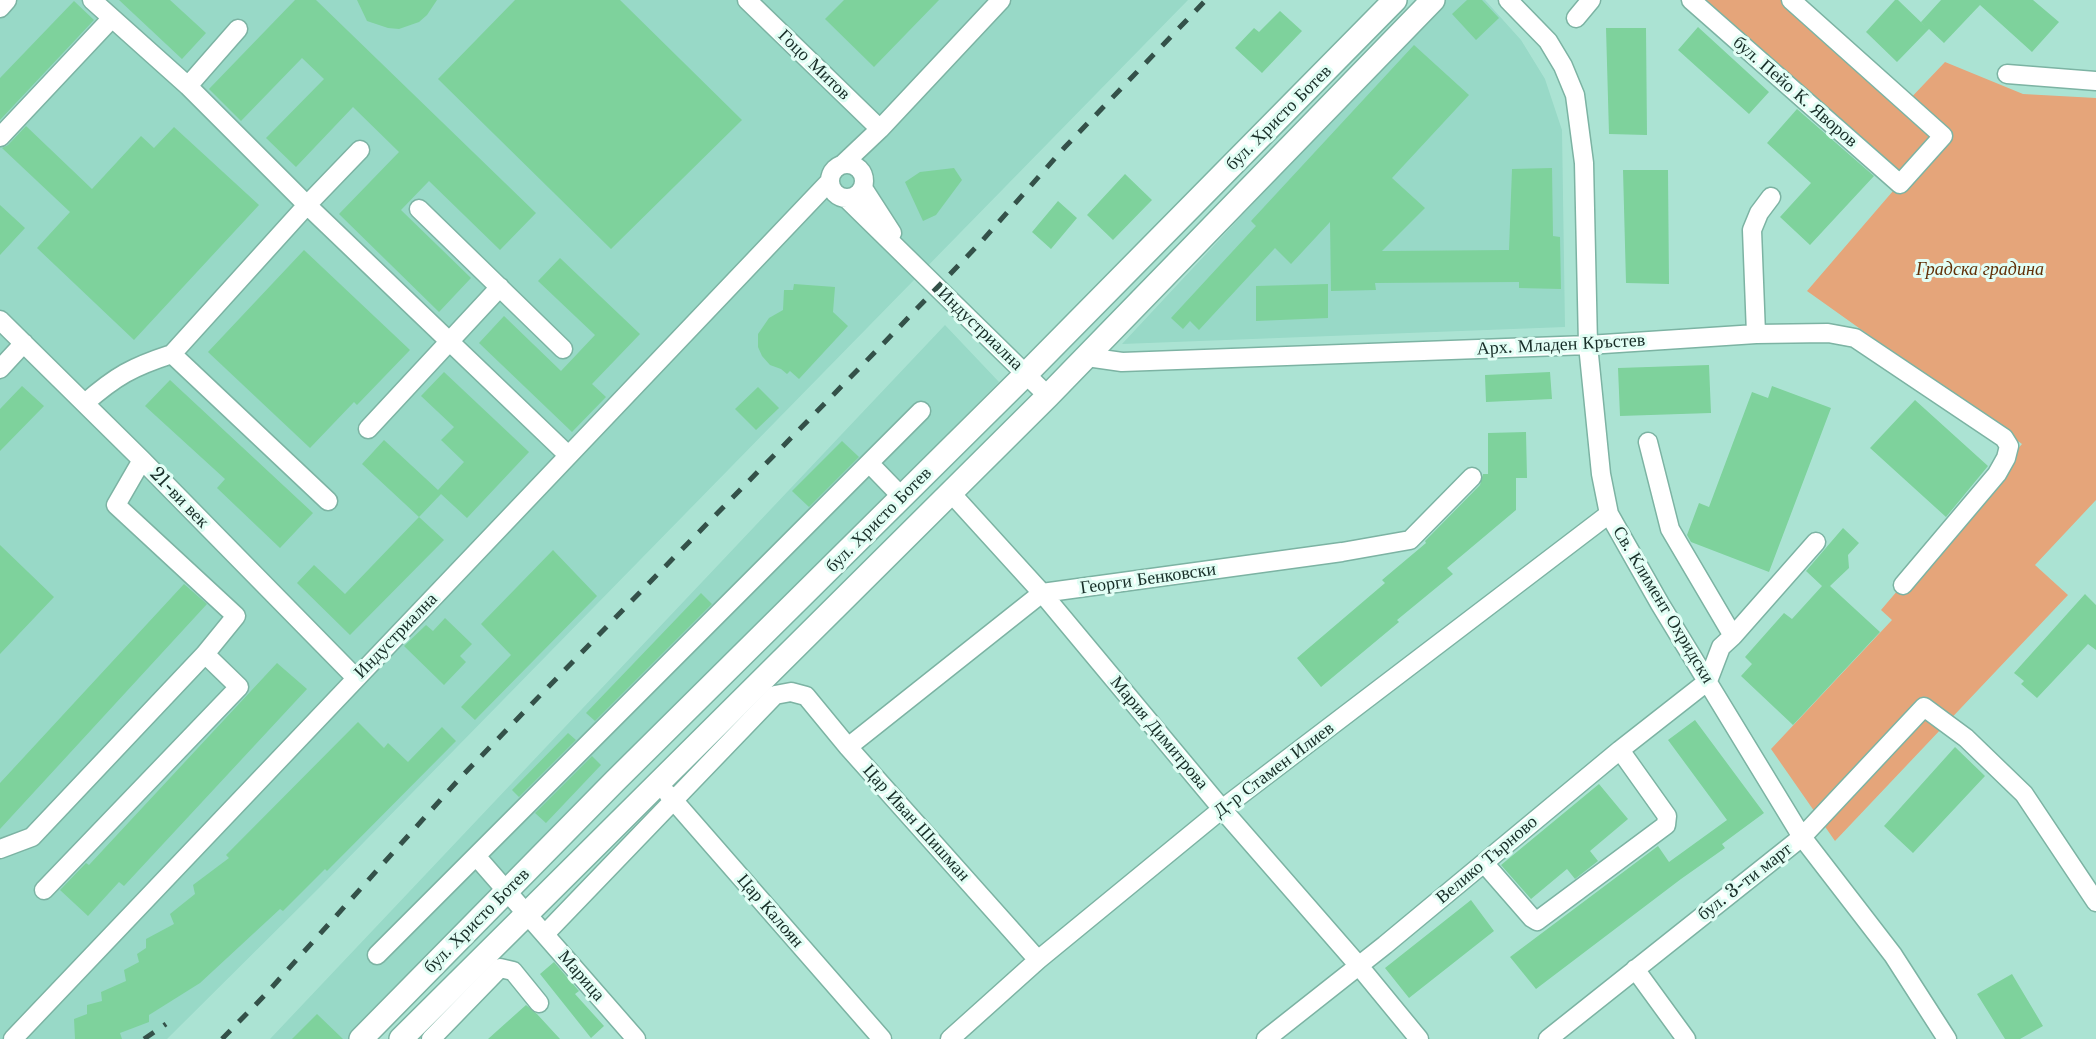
<!DOCTYPE html>
<meta charset="utf-8">
<style>
body{margin:0}
canvas{display:block;background:#abe3d3}
</style>
<canvas width="2096" height="1039"></canvas>
<script>
const ctx = document.querySelector('canvas').getContext('2d');
ctx.lineJoin = 'round';
function fillPath(path, color) { ctx.fillStyle = color; ctx.fill(path, 'evenodd'); }
function stroke(path, color, width, dash) { ctx.strokeStyle = color; ctx.lineWidth = width; ctx.lineCap = dash ? 'butt' : 'round'; ctx.setLineDash(dash || []); ctx.stroke(path); }
function label(font, color, halo, rows, align = 'center') {
  ctx.font = font + ' "Libre Baskerville",serif'; ctx.lineWidth = 6; ctx.setLineDash([]); ctx.textBaseline = 'middle'; ctx.strokeStyle = halo; ctx.fillStyle = color; for (const [text, x, y, turn = 0] of rows) {
    ctx.save(); ctx.translate(x, y); ctx.rotate((+turn || 0) * Math.PI / 180); ctx.textAlign = isNaN(turn) ? turn : align; if (halo) ctx.strokeText(text, 0, 0); ctx.fillText(text, 0, 0); ctx.restore();
  }
}
const built = new Path2D(`
 M 0,0 L 1188,0 L 319,888 L 167,1039 L 0,1039 Z
 M 1443,0 L 1485,0 L 1521,40 L 1545,79 L 1562,130 L 1565,327 L 1122,344 Z
 M 945,325 L 999,382 L 352,1039 L 270,1039 Z`);
const green = new Path2D(`
 M 1698,0 L 1786,0 L 1906,103 L 1945,62 L 2023,94 L 2096,98 L 2096,500 L 2035,565 L 2068,595 L 1835,841 L 1771,749 L 1892,620 L 1881,610 L 2022,444 L 1807,291 L 1899,184 Z`);
const building = new Path2D(`
 M 119,0 L 170,0 L 206,33 L 182,59 Z
 M 295,0 L 316,0 L 536,213 L 500,250 L 429,181 L 401,210 L 471,278 L 439,312 L 339,214 L 399,152 L 353,107 L 296,167 L 266,138 L 324,79 L 302,58 L 241,121 L 209,89 Z
 M 357,0 L 437,0 L 427,15 L 419,22 L 399,29 L 388,28 L 367,21 Z
 M 515,0 L 620,0 L 742,120 L 611,249 L 438,79 Z
 M 844,0 L 939,0 L 874,67 L 825,19 Z
 M 1467,0 L 1482,0 L 1499,18 L 1476,40 L 1452,14 Z
 M 1895,0 L 1898,0 L 1925,26 L 1921,22 L 1941,0 L 2033,0 L 2059,22 L 2032,52 L 1980,5 L 1944,43 L 1929,29 L 1897,62 L 1866,32 Z
 M 74,1 L 94,20 L 0,120 L 0,78 Z
 M 1280,11 L 1302,31 L 1262,73 L 1235,48 L 1254,28 L 1259,32 Z
 M 1698,27 L 1769,92 L 1749,114 L 1678,50 Z
 M 1606,28 L 1646,28 L 1647,135 L 1609,134 Z
 M 1414,45 L 1469,95 L 1392,178 L 1425,208 L 1382,251 L 1509,250 L 1512,169 L 1552,168 L 1553,236 L 1560,237 L 1561,289 L 1519,288 L 1519,282 L 1375,283 L 1376,290 L 1331,291 L 1330,222 L 1291,264 L 1275,248 L 1199,330 L 1190,321 L 1183,329 L 1171,318 L 1256,226 L 1251,221 Z
 M 1797,109 L 1874,176 L 1810,245 L 1780,217 L 1811,183 L 1767,143 Z
 M 26,126 L 92,189 L 141,136 L 154,148 L 174,127 L 259,205 L 134,340 L 37,248 L 70,212 L 2,148 L 8,145 Z
 M 954,168 L 962,180 L 936,215 L 923,221 L 905,182 L 920,172 Z
 M 1623,170 L 1668,170 L 1669,284 L 1626,283 Z
 M 1125,174 L 1152,200 L 1113,240 L 1087,215 Z
 M 1058,201 L 1077,218 L 1051,249 L 1032,232 Z
 M 0,205 L 25,228 L 0,255 Z
 M 304,250 L 410,350 L 357,405 L 354,402 L 310,448 L 208,352 Z
 M 560,258 L 640,334 L 592,384 L 606,397 L 572,432 L 479,343 L 504,316 L 561,371 L 595,335 L 538,281 Z
 M 794,284 L 835,287 L 833,312 L 848,326 L 799,379 L 790,371 L 787,374 L 781,369 L 770,365 L 762,356 L 758,347 L 758,334 L 769,318 L 783,310 L 784,290 L 793,290 Z
 M 1328,284 L 1328,318 L 1256,321 L 1256,286 Z
 M 1709,365 L 1711,413 L 1620,416 L 1618,368 Z
 M 444,372 L 529,452 L 467,518 L 441,494 L 419,517 L 362,464 L 384,440 L 438,490 L 464,462 L 441,440 L 454,427 L 421,396 Z
 M 1550,372 L 1552,399 L 1486,402 L 1485,375 Z
 M 170,380 L 313,513 L 280,548 L 217,488 L 225,479 L 145,406 Z
 M 22,386 L 44,406 L 0,451 L 0,409 Z
 M 1772,386 L 1831,408 L 1769,572 L 1691,542 L 1687,535 L 1699,503 L 1709,507 L 1752,392 L 1768,398 Z
 M 758,387 L 779,408 L 756,430 L 735,409 Z
 M 1915,400 L 1988,466 L 1946,517 L 1870,448 Z
 M 1526,432 L 1527,478 L 1516,478 L 1516,510 L 1447,568 L 1453,574 L 1397,620 L 1399,622 L 1321,687 L 1297,658 L 1385,583 L 1382,580 L 1426,543 L 1425,541 L 1480,485 L 1483,474 L 1488,474 L 1488,433 Z
 M 842,441 L 859,457 L 809,507 L 792,491 Z
 M 419,517 L 444,540 L 350,635 L 297,583 L 314,565 L 345,594 Z
 M 1843,528 L 1859,543 L 1848,555 L 1849,568 L 1830,586 L 1880,632 L 1793,725 L 1741,676 L 1752,664 L 1745,657 L 1784,613 L 1792,619 L 1822,586 L 1806,571 Z
 M 0,545 L 54,597 L 0,654 Z
 M 553,550 L 597,596 L 475,720 L 461,707 L 511,655 L 481,624 Z
 M 184,584 L 207,604 L 0,829 L 0,783 Z
 M 701,593 L 712,604 L 595,721 L 586,713 Z
 M 2085,594 L 2096,605 L 2096,650 L 2088,644 L 2037,698 L 2021,684 L 2024,681 L 2014,673 Z
 M 445,618 L 472,644 L 460,656 L 466,662 L 444,685 L 404,646 L 426,625 L 433,631 Z
 M 277,663 L 307,689 L 124,886 L 119,882 L 88,916 L 60,890 L 86,863 L 89,865 Z
 M 1695,720 L 1764,813 L 1722,844 L 1725,848 L 1681,879 L 1536,989 L 1510,957 L 1658,846 L 1669,862 L 1727,820 L 1668,740 Z
 M 358,722 L 384,748 L 388,743 L 408,762 L 442,727 L 456,741 L 327,871 L 325,869 L 283,911 L 280,909 L 200,983 L 149,1015 L 149,1022 L 120,1033 L 122,1039 L 75,1039 L 74,1019 L 87,1014 L 87,1005 L 102,1001 L 101,992 L 126,981 L 124,970 L 139,962 L 137,954 L 146,948 L 146,939 L 174,924 L 170,914 L 195,894 L 193,885 L 229,858 L 226,855 Z
 M 568,733 L 576,740 L 519,797 L 512,790 Z
 M 1955,747 L 1985,776 L 1913,853 L 1884,826 Z
 M 592,756 L 601,765 L 546,823 L 535,813 Z
 M 1599,784 L 1628,819 L 1590,851 L 1598,861 L 1575,879 L 1567,869 L 1531,899 L 1501,865 Z
 M 1471,900 L 1494,931 L 1409,998 L 1385,968 Z
 M 554,962 L 579,991 L 575,994 L 604,1026 L 591,1038 L 540,974 Z
 M 2012,974 L 2043,1026 L 2020,1039 L 2005,1039 L 1977,994 Z
 M 526,1005 L 537,1014 L 560,1039 L 488,1039 Z
 M 317,1014 L 343,1039 L 292,1039 Z`);
const minor = new Path2D(`
 M 92,0 L 188,86 L 307,205 L 568,455
 M 747,0 L 880,129
 M 1508,0 L 1548,41 L 1563,66 L 1575,95 L 1584,163 L 1588,345 L 1601,474 L 1609,514 L 1660,604 L 1802,837 L 1893,955 L 1947,1039
 M 1691,0 L 1900,184 L 1943,136 L 1791,0
 M 0,8 L 7,0
 M 1576,18 L 1591,0
 M 2007,74 L 2096,81
 M 188,86 L 238,29
 M 0,137 L 112,18
 M830 181a17 17 0 1 1 34 0a17 17 0 1 1-34 0Z
 M 843,164 L 880,129 L 1001,0
 M 863,188 L 892,233
 M 846,198 L 1048,396
 M 419,209 L 563,349
 M 0,320 L 142,460 L 356,678
 M 1756,334 L 1752,230 L 1759,213 L 1771,197
 M 1087,357 L 1122,362 L 1588,345 L 1756,334 L 1828,333 L 1855,338 L 2004,438 L 2009,446 L 2006,458 L 1997,474 L 1903,585
 M 0,369 L 24,343
 M 85,403 C 116,376 132,367 172,354
 M 368,429 L 500,287
 M 870,464 L 902,497
 M 951,493 L 1042,593 L 1222,809 L 1359,966 L 1419,1039
 M 328,501 L 172,354 L 307,205 L 360,150
 M 1733,636 L 1816,542
 M 848,747 L 1042,593 L 1342,552 L 1410,540 L 1472,477
 M 668,794 L 882,1039
 M 0,849 L 32,837 L 205,654 L 236,616 L 116,505 L 142,460
 M 476,856 L 636,1039
 M 1484,863 L 1532,918 L 1537,921 L 1666,825 L 1667,816 L 1620,750
 M 44,890 L 239,687 L 205,654
 M 545,934 L 775,695 L 791,692 L 806,696 L 848,747 L 1038,960
 M 377,955 L 921,411
 M 1635,969 L 1686,1039
 M 13,1039 L 830,181
 M 431,1039 L 500,968 L 513,971 L 539,1003
 M 950,1039 L 1038,960 L 1222,809 L 1609,514
 M 1266,1039 L 1385,945 L 1620,750 L 1708,681 L 1721,647 L 1733,636 L 1670,529 L 1648,442
 M 1548,1039 L 1802,837 L 1924,707 L 1966,738 L 2024,794 L 2096,902`);
const major = new Path2D(`
 M 361,1039 L 615,781 L 1026,374 L 1395,0
 M 401,1039 L 1048,396 L 1433,0`);
const rail = new Path2D(`
 M 144,1039 L 166,1024
 M 222,1039 L 265,995 L 461,777 L 650,582 L 880,347 L 981,242 L 1065,147 L 1206,0`);
const streetNames = [
 ["Гоцо Митов",814,65,44],
 ["бул. Пейо К. Яворов",1795,92,41],
 ["бул. Христо Ботев",1279,118,-45],
 ["Индустриална",980,329,44],
 ["Арх. Младен Кръстев",1561,345,-3],
 ["21-ви век",179,498,46],
 ["бул. Христо Ботев",879,520,-45],
 ["Георги Бенковски",1148,579,-8],
 ["Св. Климент Охридски",1663,605,59],
 ["Индустриална",396,636,-46],
 ["Мария Димитрова",1159,733,50],
 ["Д-р Стамен Илиев",1274,770,-37],
 ["Цар Иван Шишман",916,823,48],
 ["Велико Търново",1487,860,-40],
 ["бул. 3-ти март",1745,882,-38],
 ["Цар Калоян",770,911,49],
 ["бул. Христо Ботев",477,921,-45],
 ["Марица",581,976,49]
];
const parkNames = [
 ["Градска градина",1980,270]
];
fillPath(built, '#98d9c7');
fillPath(green, '#e5a57a');
fillPath(building, '#7ed29c');
stroke(minor, '#7cb3a3', 21);
stroke(major, '#7cb3a3', 26);
stroke(minor, '#fff', 18);
stroke(major, '#fff', 23);
stroke(rail, '#345149', 5, [12, 12]);
label('18px', '#172d27', '#e2fef5', streetNames);
label('italic 18px', '#613007', '#e2fef5', parkNames);
</script>
